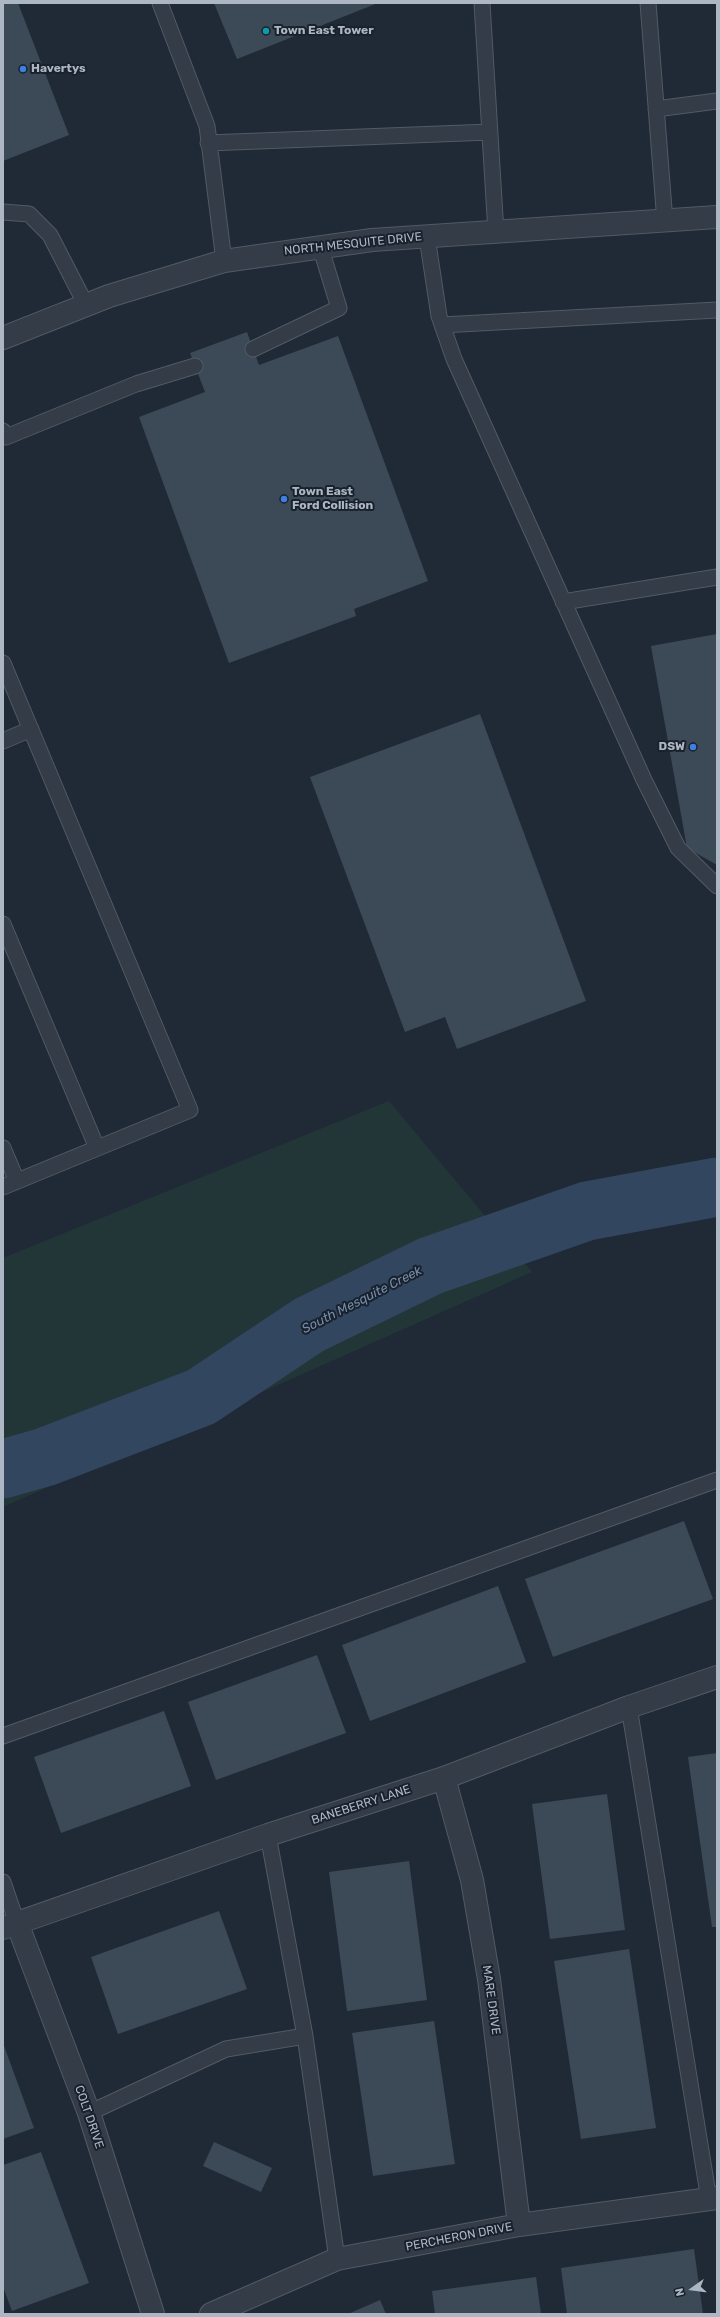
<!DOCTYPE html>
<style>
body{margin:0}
#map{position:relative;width:720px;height:2317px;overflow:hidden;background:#202a37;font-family:Rubik,sans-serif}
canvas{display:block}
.frame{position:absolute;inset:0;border:4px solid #adb7c4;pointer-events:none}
.north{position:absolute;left:672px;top:2269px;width:40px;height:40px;-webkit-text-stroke:3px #19212c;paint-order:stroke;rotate:256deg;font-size:11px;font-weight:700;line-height:16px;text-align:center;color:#adb7c4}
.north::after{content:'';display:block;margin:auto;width:14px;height:18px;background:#adb7c4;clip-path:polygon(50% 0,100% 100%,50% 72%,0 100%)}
</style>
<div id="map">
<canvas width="720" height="2317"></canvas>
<div class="frame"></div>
<div class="north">N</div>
</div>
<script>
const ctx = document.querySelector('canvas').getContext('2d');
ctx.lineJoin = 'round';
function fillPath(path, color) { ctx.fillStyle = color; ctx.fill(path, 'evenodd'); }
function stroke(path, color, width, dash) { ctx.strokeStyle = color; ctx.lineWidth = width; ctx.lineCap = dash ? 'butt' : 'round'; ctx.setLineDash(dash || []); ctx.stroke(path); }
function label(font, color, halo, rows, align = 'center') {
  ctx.font = font + ' Rubik,sans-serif'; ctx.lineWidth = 4; ctx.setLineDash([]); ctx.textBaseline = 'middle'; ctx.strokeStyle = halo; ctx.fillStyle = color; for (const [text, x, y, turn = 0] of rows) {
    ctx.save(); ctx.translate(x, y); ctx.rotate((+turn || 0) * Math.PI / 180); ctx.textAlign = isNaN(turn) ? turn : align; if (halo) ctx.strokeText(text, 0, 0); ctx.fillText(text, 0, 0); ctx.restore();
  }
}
const green = new Path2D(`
 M 389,1101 L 532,1272 L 3,1507 L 3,1258 Z`);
const river = new Path2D(`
 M 3,1469 L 45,1457 L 201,1397 L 309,1325 L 430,1266 L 587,1211 L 717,1187`);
const building = new Path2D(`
 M 3,3 L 18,3 L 69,135 L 3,161 Z
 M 214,3 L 378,3 L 237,59 Z
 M 247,332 L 259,365 L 338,336 L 428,581 L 354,609 L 356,616 L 229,663 L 139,417 L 205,392 L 190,353 Z
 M 717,634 L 717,865 L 687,848 L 651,646 Z
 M 480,714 L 586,1001 L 457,1049 L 445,1017 L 405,1032 L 310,777 Z
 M 684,1521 L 713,1599 L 553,1657 L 525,1579 Z
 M 498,1586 L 526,1662 L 370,1721 L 342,1645 Z
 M 317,1655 L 346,1733 L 216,1780 L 188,1702 Z
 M 164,1711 L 191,1786 L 61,1833 L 34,1757 Z
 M 717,1753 L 717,1927 L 712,1927 L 688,1757 Z
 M 607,1794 L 625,1930 L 550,1939 L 532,1804 Z
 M 409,1861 L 427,2000 L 347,2011 L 329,1872 Z
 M 219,1911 L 247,1989 L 118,2034 L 91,1957 Z
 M 629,1949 L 656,2128 L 581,2139 L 554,1961 Z
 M 434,2021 L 455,2164 L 373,2176 L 352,2033 Z
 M 3,2043 L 34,2128 L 3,2139 Z
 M 214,2142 L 272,2168 L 261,2192 L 203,2166 Z
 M 41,2152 L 89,2283 L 12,2311 L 3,2287 L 3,2165 Z
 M 694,2249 L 703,2314 L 567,2314 L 561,2268 Z
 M 536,2277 L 541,2314 L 435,2314 L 432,2291 Z
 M 380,2300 L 386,2314 L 348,2314 Z`);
const service = new Path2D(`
 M 160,3 L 207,126 L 224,261
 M 482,3 L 496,233
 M 648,3 L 665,222
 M 656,109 L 717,101
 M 208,143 L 490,132
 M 3,212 L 29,214 L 50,235 L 86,305
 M 427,237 L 439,316 L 454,359 L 644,780 L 678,848 L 717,886
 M 442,325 L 717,310
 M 253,349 L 339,308 L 320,246
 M 3,431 L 6,437 L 136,384 L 195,366
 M 563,602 L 717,577
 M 3,663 L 190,1110 L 3,1187
 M 3,741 L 31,729
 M 3,924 L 97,1148
 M 3,1148 L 17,1181
 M 629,1707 L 709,2200
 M 3,1736 L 717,1480
 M 268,1835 L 305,2036 L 337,2259
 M 3,1882 L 17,1923
 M 89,2113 L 226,2049 L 305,2036`);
const minor = new Path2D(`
 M 444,1778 L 472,1880 L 489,1979 L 519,2225
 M 17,1923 L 89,2113 L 153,2314
 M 3,1928 L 268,1835 L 444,1778 L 629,1707 L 717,1677
 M 211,2314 L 337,2259 L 519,2225 L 717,2198`);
const tertiary = new Path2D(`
 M 3,338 L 109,296 L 224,261 L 372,240 L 717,217`);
const markers = [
 [266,31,4,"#0f9aa8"],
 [23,69,4,"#3f7fe0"],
 [284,499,4,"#3f7fe0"],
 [693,747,4,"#3f7fe0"]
];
const poiNames = [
 ["Town East Tower",274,31],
 ["Havertys",31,69],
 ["Town East",292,492],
 ["Ford Collision",292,506],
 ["DSW",685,747,"right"]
];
const streetNames = [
 ["NORTH MESQUITE DRIVE",353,244,-6],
 ["BANEBERRY LANE",361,1805,-18],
 ["MARE DRIVE",491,2000,82],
 ["COLT DRIVE",89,2117,71],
 ["PERCHERON DRIVE",459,2237,-11]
];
const waterNames = [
 ["South Mesquite Creek",362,1300,-27]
];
fillPath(green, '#223638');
stroke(river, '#33465f', 59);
fillPath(building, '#3c4957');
stroke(service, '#515a65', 17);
stroke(minor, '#515a65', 24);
stroke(tertiary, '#515a65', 24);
stroke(service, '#333c47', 15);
stroke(minor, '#333c47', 22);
stroke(tertiary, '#333c47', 22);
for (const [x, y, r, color] of markers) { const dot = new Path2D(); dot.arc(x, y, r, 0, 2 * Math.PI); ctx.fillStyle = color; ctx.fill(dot); stroke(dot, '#19212c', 1.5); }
label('bold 12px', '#adb7c4', '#19212c', poiNames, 'left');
label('12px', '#adb7c4', '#19212c', streetNames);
label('italic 13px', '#758ead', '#19212c', waterNames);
</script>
